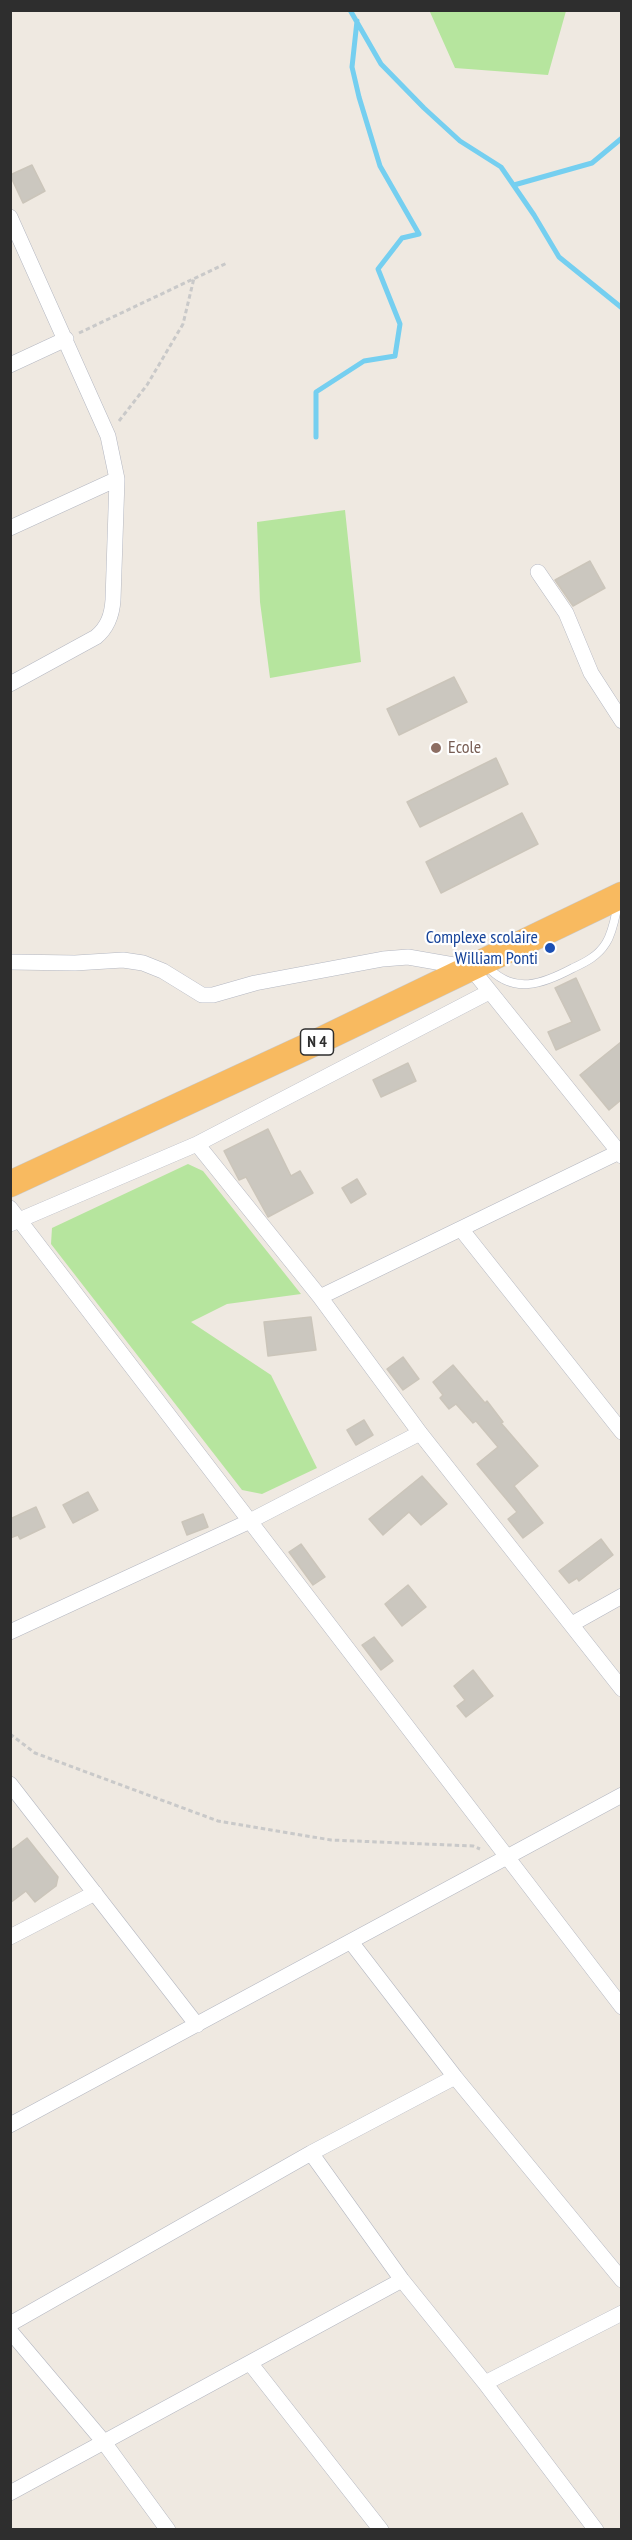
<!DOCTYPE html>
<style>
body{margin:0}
#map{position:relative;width:632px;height:2540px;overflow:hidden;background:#efe9e1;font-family:"PT Sans Narrow",sans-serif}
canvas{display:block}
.frame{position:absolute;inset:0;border:12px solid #2e2e2e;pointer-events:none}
</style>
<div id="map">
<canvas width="632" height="2540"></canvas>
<div class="frame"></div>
</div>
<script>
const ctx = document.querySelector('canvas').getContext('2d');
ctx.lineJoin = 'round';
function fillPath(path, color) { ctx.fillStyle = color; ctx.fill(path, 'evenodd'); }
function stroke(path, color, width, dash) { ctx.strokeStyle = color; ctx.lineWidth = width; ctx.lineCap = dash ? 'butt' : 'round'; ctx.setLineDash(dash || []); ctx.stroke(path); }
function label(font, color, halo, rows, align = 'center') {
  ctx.font = font + ' "PT Sans Narrow",sans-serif'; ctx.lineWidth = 4.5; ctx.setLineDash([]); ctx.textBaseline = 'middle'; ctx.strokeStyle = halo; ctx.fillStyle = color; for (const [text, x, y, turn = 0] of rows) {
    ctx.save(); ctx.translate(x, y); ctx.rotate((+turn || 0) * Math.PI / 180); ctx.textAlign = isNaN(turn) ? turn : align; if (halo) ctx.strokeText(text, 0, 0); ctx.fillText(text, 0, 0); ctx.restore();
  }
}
const green = new Path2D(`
 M 407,11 L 566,10 L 566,11 L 548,75 L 455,68 L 430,12 Z
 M 345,510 L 361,662 L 270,678 L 260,602 L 257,522 Z
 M 188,1164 L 203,1171 L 301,1294 L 227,1304 L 191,1322 L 271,1375 L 317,1468 L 262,1494 L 242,1490 L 51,1244 L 52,1228 Z`);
const stream = new Path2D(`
 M 350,10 L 381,64 L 424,108 L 460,141 L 501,167 L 534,215 L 559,257 L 622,308
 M 514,185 L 592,163 L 622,138
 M 316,437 L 316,392 L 364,361 L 395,356 L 400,324 L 378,269 L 402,238 L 419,234 L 380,166 L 359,97 L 352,67 L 357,21`);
const building = new Path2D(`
 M 32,165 L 45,191 L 23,203 L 10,175 Z
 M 590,561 L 605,588 L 573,606 L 555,580 Z
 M 454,677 L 467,702 L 399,735 L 387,709 Z
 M 496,758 L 508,784 L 420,827 L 407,802 Z
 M 522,813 L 538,844 L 441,893 L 426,862 Z
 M 576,978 L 600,1030 L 556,1050 L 548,1032 L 572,1022 L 555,988 Z
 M 621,1042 L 621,1100 L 609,1110 L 580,1075 Z
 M 408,1063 L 416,1081 L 381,1097 L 373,1080 Z
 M 268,1129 L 291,1176 L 300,1171 L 313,1193 L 268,1217 L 246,1177 L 239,1180 L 224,1151 Z
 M 357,1179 L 366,1194 L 351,1203 L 342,1188 Z
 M 311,1317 L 316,1350 L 268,1356 L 264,1322 Z
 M 403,1357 L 419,1379 L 403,1390 L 387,1369 Z
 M 453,1365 L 485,1403 L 487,1401 L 503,1422 L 501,1423 L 538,1466 L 514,1486 L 543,1523 L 523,1538 L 508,1519 L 517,1512 L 477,1464 L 498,1447 L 476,1421 L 473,1423 L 456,1404 L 449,1409 L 440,1398 L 443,1395 L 433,1382 Z
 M 364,1420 L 373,1435 L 356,1445 L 347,1430 Z
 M 422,1476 L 447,1504 L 421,1525 L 409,1512 L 383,1535 L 369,1519 Z
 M 88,1492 L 98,1510 L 73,1523 L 63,1505 Z
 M 36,1507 L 45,1527 L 20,1539 L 18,1535 L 10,1538 L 10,1519 Z
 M 203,1514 L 208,1527 L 187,1535 L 182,1522 Z
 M 601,1539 L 613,1555 L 579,1581 L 577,1578 L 569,1583 L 559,1571 Z
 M 301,1544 L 325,1577 L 313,1585 L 289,1552 Z
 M 408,1585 L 426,1607 L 402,1626 L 385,1604 Z
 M 374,1637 L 393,1661 L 381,1670 L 362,1645 Z
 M 473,1670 L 493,1696 L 466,1717 L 457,1706 L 465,1700 L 454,1686 Z
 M 27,1838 L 58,1877 L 56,1886 L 35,1902 L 26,1891 L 10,1903 L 10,1851 Z`);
const path = new Path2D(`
 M 79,333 L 227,263
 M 119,421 L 147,385 L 183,324 L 194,278
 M 10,1734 L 35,1753 L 218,1821 L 331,1840 L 473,1846 L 480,1849`);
const service = new Path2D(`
 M 486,965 C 513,996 543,984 573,968 C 586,962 598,956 606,943 C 613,932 615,917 618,904`);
const minor = new Path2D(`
 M 10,217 L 108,436 L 117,479 L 113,600 C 112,615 108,627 96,637 L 10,684
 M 10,365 L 66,339
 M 10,528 L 117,479
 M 538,572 L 566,613 L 591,673 L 622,721
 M 10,962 L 75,963 L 123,960 L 143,963 L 163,971 L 202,995 L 213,995 L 255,983 L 383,959 L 408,957 L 471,968 L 622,1156
 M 197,1144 L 320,1297 L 420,1433 L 622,1689
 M 10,1208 L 622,2007
 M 10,1224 L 197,1144 L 489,992
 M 461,1229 L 622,1432
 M 320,1297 L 619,1152
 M 572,1624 L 622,1596
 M 10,1632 L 248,1522 L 420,1433
 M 10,1784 L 197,2025
 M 10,1937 L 95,1893
 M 351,1942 L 455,2077 L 622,2280
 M 10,2125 L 622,1795
 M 311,2153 L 402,2280 L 485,2383 L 596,2530
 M 10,2324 L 311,2153 L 455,2077
 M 10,2331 L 103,2441 L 168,2530
 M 250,2363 L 381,2530
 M 485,2383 L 622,2313
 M 10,2493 L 402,2280`);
const trunk = new Path2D(`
 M 10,1184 L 321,1040 L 622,895`);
const markers = [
 [436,748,6,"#8d6e63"],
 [550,948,6,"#1a4fb4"]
];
const shields = [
 [317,1042,33]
];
const shieldNames = [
 ["N 4",317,1042]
];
const educationNames = [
 ["Ecole",448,748]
];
const transitNames = [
 ["Complexe scolaire",538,938],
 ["William Ponti",538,959]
];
fillPath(green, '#b6e59e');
stroke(stream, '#75cff0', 5);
fillPath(building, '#cbc7bf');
stroke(building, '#cbc5ba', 1.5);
stroke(service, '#b4b7c1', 9);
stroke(minor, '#b4b7c1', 16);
stroke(trunk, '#c9c9c9', 27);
stroke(path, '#c9c9c9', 3, [4.5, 3]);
stroke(service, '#fff', 8);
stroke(minor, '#fff', 15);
stroke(trunk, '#f8ba60', 26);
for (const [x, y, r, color] of markers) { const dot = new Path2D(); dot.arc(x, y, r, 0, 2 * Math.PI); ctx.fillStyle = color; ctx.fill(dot); stroke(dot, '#fff', 2); }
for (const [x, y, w] of shields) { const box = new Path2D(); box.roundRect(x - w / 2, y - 13, w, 26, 4.5); ctx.fillStyle = '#fff'; ctx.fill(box); stroke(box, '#2e2e2e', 1.5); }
label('bold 16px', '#2e2e2e', null, shieldNames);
label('18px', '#785e54', '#fff', educationNames, 'left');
label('18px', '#164399', '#fff', transitNames, 'right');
</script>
